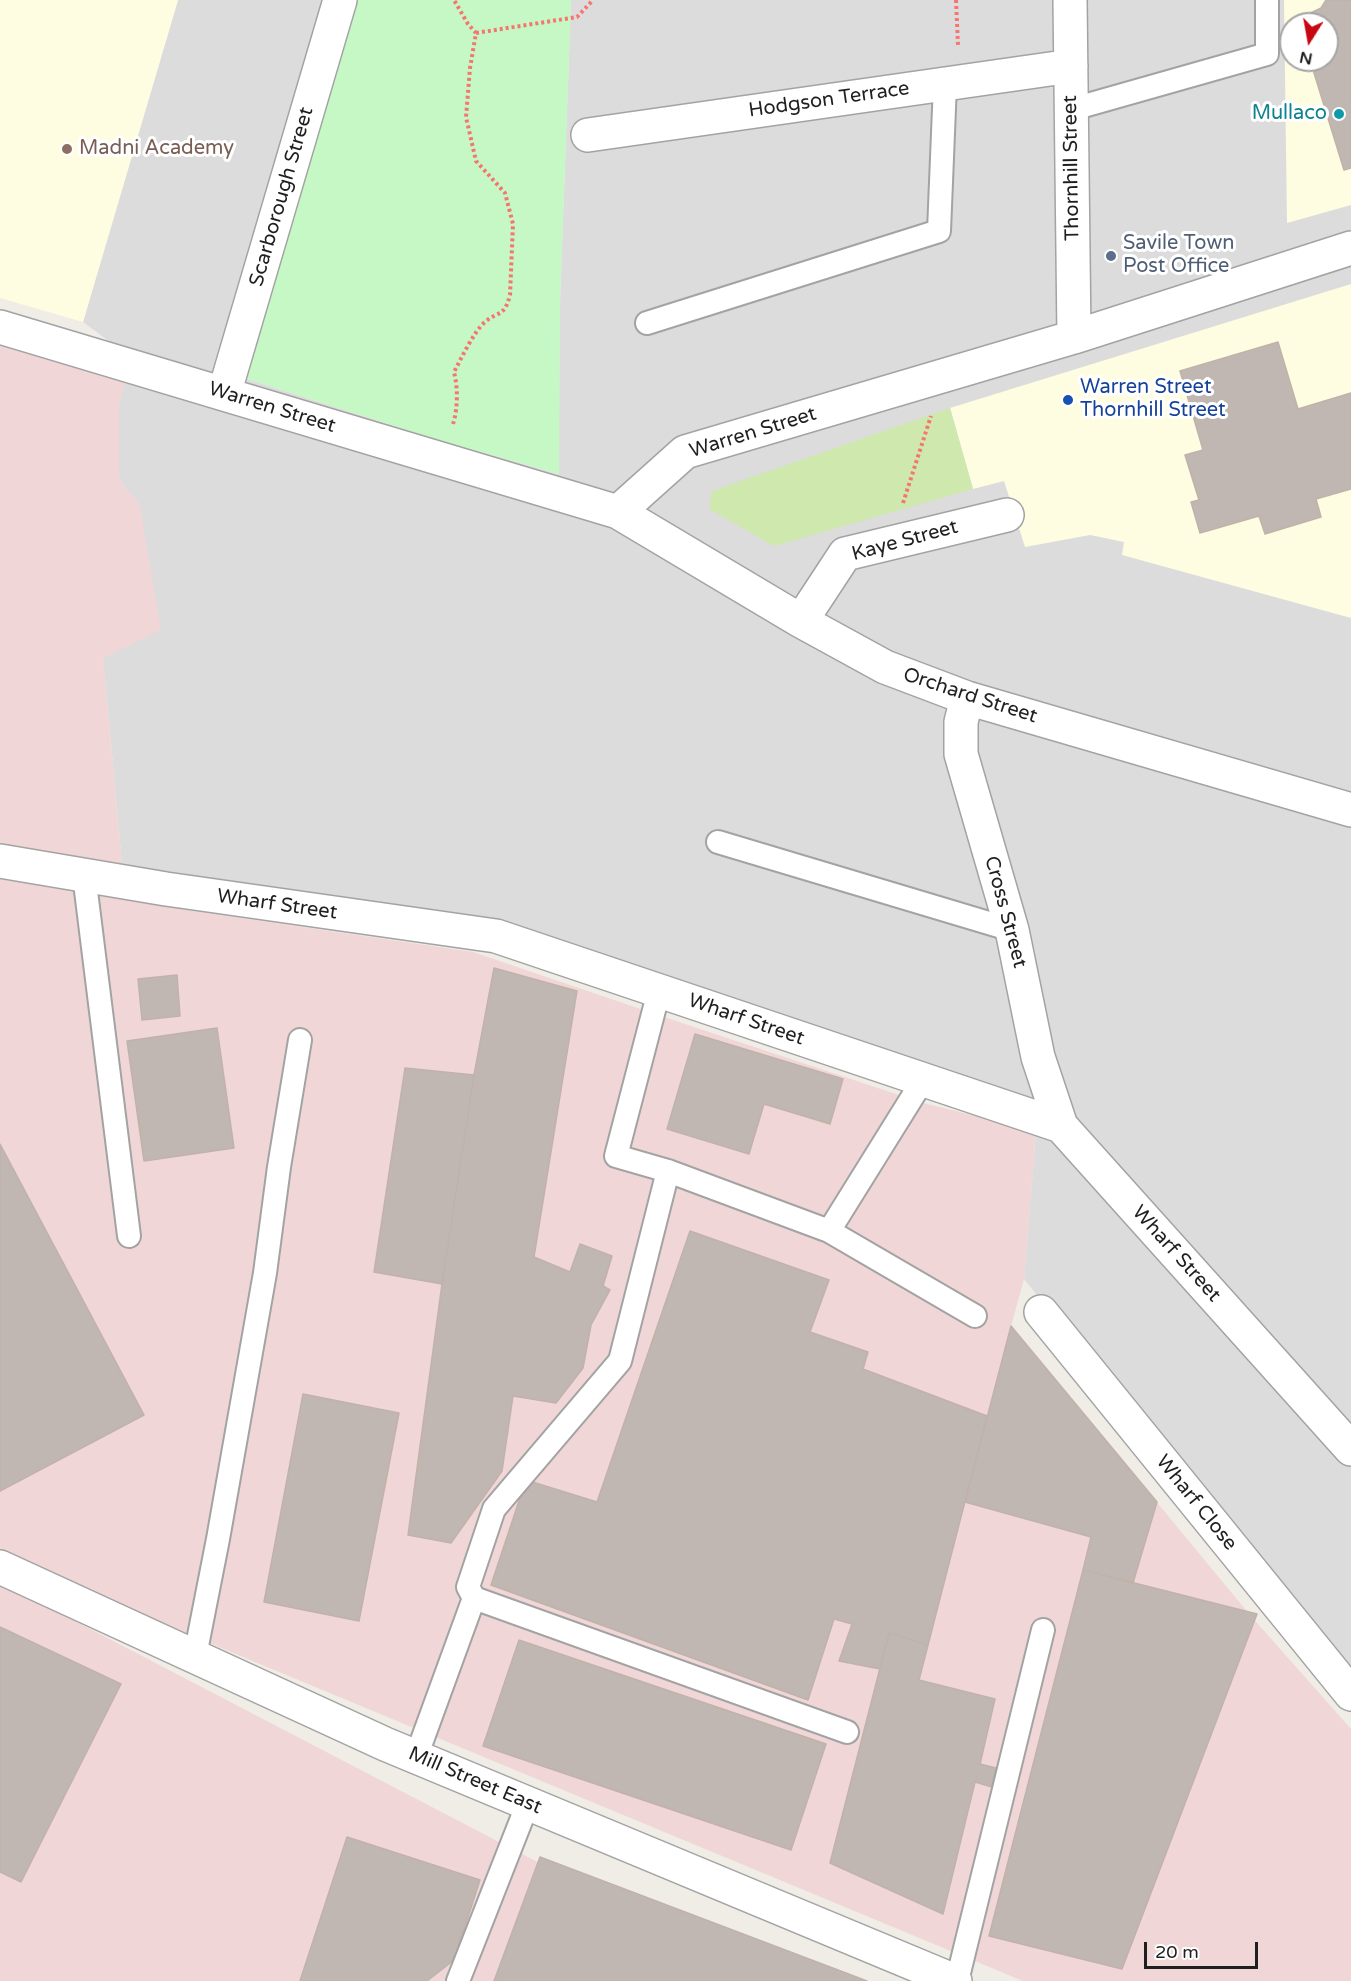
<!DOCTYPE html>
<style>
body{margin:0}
#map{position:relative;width:1351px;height:1981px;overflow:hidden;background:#f0ece6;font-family:"Varela Round",sans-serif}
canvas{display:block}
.north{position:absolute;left:1279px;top:12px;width:60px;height:60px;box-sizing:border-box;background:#fff;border:2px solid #a5a5a5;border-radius:50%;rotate:191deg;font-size:16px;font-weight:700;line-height:24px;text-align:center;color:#1f1f1f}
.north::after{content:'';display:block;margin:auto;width:21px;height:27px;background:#c80713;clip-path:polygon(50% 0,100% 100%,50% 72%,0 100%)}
.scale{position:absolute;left:1144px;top:1942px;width:114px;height:27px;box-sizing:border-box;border:3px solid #1f1f1f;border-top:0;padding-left:8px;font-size:18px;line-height:21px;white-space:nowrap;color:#1f1f1f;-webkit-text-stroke:4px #fff;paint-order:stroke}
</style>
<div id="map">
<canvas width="1351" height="1981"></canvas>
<div class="north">N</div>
<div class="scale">20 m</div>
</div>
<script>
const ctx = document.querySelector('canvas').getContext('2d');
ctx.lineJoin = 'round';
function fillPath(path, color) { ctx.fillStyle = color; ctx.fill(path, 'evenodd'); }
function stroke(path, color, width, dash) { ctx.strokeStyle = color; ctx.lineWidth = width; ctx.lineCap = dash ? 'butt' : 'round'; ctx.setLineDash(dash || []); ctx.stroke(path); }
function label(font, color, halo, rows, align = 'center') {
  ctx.font = font + ' "Varela Round",sans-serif'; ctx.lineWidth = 6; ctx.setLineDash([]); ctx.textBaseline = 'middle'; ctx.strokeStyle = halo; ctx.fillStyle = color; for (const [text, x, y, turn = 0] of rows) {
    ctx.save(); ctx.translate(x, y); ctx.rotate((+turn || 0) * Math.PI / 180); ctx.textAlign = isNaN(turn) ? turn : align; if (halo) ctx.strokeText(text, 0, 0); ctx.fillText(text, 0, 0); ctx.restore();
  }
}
const residential = new Path2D(`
 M 178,0 L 357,0 L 241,377 L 435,439 L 558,474 L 560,302 L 571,0 L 1351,0 L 1351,1680 L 1024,1279 L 1036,1131 L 672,987 L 123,875 L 103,658 L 140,506 L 119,479 L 119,402 L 133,359 L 83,322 ZM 1291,24 L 1327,24 L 1327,60 L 1291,60 Z`);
const commercial = new Path2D(`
 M 0,333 L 128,375 L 119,402 L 119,479 L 140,506 L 161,630 L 103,658 L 123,875 L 122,898 L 193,911 L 473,952 L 667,1018 L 923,1103 L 1036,1131 L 1024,1279 L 1011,1326 L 1250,1615 L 1351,1729 L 1351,1981 L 1023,1981 L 0,1556 Z
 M 0,1582 L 618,1904 L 801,1981 L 0,1981 Z`);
const education = new Path2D(`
 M 0,0 L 178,0 L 83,322 L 0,298 Z
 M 1284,0 L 1351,0 L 1351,205 L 1287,223 ZM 1291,24 L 1327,24 L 1327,60 L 1291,60 Z
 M 1351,284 L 1351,618 L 1122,555 L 1124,542 L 1090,535 L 1025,547 L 1004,481 L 973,489 L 950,408 Z`);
const grass = new Path2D(`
 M 950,408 L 973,489 L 774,546 L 709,509 L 712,491 Z`);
const park = new Path2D(`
 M 357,0 L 571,0 L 560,302 L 559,474 L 435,439 L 241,377 Z`);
const building = new Path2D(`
 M 1326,0 L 1351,0 L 1351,168 L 1344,170 L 1310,60 L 1327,60 L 1327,24 L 1299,24 L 1298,19 L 1321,8 Z
 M 1278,342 L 1298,409 L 1351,393 L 1351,489 L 1316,499 L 1321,517 L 1265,534 L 1259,516 L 1200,533 L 1191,502 L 1199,500 L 1185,455 L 1203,450 L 1180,371 Z
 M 494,968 L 577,991 L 534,1257 L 570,1272 L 580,1244 L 612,1256 L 603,1286 L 610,1290 L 591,1325 L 583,1368 L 556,1403 L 513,1396 L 502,1471 L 451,1543 L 408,1535 L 442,1284 L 474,1075 Z
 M 177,975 L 180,1016 L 142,1020 L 138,979 Z
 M 217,1028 L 234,1148 L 144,1161 L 127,1041 Z
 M 695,1034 L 843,1079 L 830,1124 L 764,1104 L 749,1154 L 667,1129 Z
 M 405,1068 L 474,1075 L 442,1284 L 374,1272 Z
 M 0,1144 L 144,1415 L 0,1491 Z
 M 690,1231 L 829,1280 L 810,1332 L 868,1352 L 863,1369 L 987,1416 L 928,1645 L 889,1633 L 880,1669 L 839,1661 L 852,1624 L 834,1619 L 808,1700 L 491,1585 L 526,1480 L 597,1502 Z
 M 1011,1326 L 1157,1502 L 1133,1583 L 1083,1570 L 1091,1537 L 965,1502 Z
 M 303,1394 L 399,1413 L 359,1621 L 264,1602 Z
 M 1083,1570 L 1257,1614 L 1122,1969 L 989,1936 Z
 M 0,1627 L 121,1684 L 21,1882 L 0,1872 Z
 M 889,1633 L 928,1645 L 919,1680 L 995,1699 L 980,1764 L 996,1768 L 992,1787 L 975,1782 L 943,1914 L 830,1863 Z
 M 519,1640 L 826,1744 L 791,1850 L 483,1746 Z
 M 347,1837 L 480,1880 L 454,1960 L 427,1981 L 300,1981 Z
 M 540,1857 L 867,1981 L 494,1981 Z`);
const path = new Path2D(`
 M 956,0 L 958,45
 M 476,33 L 577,17 L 593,0
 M 453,424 C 458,408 458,388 454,372 C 461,359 474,331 485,322 C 499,310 504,318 510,295 L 513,224 L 505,193 L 476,161 L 466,117 L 470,68 L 476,33 L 468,24 L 454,0
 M 903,503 L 931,416`);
const service = new Path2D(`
 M 1073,109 L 1267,54 L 1267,0
 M 647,323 L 939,231 L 945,84
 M 718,842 L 1012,930
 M 84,875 L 129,1236
 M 659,991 L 616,1156 L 668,1171 L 829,1231
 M 923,1080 L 829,1231 L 975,1316
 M 474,1598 L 468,1587 L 494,1509 L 620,1361 L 668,1171
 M 195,1656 L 218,1539 L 265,1273 L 279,1167 L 300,1040
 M 416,1757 L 474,1598 L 847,1732
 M 458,1981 L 528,1803
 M 957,1981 L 1043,1630`);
const minor = new Path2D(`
 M 1070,0 L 1074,337
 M 588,135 L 1071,66
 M 0,327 L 618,512 L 685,452 L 1074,337 L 1351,248
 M 224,394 L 340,0
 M 618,512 L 801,621 L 885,667 L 967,698 L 1351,810
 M 801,621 L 845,554 L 1007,515
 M 967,698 L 961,722 L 961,754 L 1012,930 L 1038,1057 L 1061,1126
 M 0,861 L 166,889 L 496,936 L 1061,1126 L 1351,1449
 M 1041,1312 L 1351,1694`);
const tertiary = new Path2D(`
 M 0,1567 L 385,1744 L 955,1981`);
const markers = [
 [1339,114,6,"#0f9aa8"],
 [67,149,6,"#8d6e63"],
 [1111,256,6,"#5c6f8a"],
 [1068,400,6,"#1a4fb4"]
];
const streetNames = [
 ["Hodgson Terrace",829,100,-8],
 ["Thornhill Street",1072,168,-91],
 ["Scarborough Street",282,197,-74],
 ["Warren Street",272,408,17],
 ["Warren Street",753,433,-17],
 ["Kaye Street",905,541,-15],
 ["Orchard Street",970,696,18],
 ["Wharf Street",277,905,8],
 ["Cross Street",1005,912,75],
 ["Wharf Street",746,1020,19],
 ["Wharf Street",1176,1254,48],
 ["Wharf Close",1196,1503,51],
 ["Mill Street East",475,1781,23]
];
const cultureNames = [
 ["Mullaco",1327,114]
];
const educationNames = [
 ["Madni Academy",79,149]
];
const serviceNames = [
 ["Savile Town",1123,244],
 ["Post Office",1123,267]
];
const transitNames = [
 ["Warren Street",1080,388],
 ["Thornhill Street",1080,411]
];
fillPath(residential, '#dddcdc');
fillPath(commercial, '#f0d6d6');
fillPath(education, '#fefce1');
fillPath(grass, '#cee8ae');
fillPath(park, '#c5f8c5');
fillPath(building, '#c0b7b2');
stroke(building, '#c1b2a9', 1.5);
stroke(service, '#a3a3a3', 26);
stroke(minor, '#a3a3a3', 36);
stroke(tertiary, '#a3a3a3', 36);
stroke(path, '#f57671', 4, [3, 3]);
stroke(service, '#fff', 22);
stroke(minor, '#fff', 33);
stroke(tertiary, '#fff', 33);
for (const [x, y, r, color] of markers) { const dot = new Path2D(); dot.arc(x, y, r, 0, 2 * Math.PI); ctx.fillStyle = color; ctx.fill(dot); stroke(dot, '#fff', 2); }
label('20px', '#1f1f1f', '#fff', streetNames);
label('20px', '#0d838f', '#fff', cultureNames, 'right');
label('20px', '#785e54', '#fff', educationNames, 'left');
label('20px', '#4e5e75', '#fff', serviceNames, 'left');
label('20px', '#164399', '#fff', transitNames, 'left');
</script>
